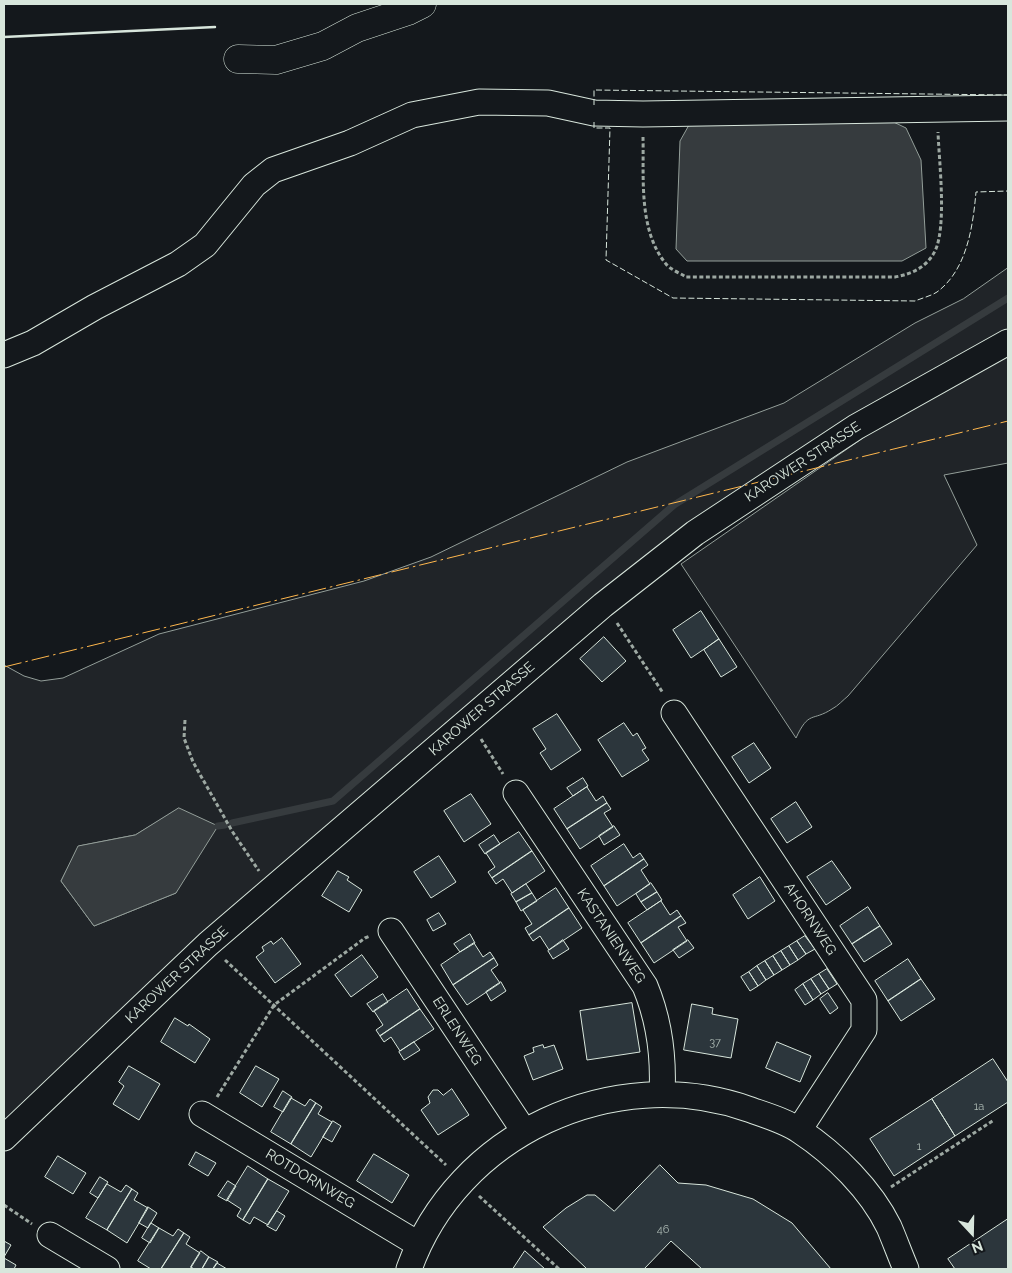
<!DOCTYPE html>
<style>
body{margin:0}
#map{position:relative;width:1012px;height:1273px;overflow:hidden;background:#14181c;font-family:Raleway,sans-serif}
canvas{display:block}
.frame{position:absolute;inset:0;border:5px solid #d8e6dc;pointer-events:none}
.north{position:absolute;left:947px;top:1208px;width:50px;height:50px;-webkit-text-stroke:4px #14181c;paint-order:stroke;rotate:159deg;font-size:14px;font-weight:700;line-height:20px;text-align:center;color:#d8e6dc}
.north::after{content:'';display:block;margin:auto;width:18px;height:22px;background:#d8e6dc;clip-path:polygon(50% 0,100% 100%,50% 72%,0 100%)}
</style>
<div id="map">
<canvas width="1012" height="1273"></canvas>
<div class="frame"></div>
<div class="north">N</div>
</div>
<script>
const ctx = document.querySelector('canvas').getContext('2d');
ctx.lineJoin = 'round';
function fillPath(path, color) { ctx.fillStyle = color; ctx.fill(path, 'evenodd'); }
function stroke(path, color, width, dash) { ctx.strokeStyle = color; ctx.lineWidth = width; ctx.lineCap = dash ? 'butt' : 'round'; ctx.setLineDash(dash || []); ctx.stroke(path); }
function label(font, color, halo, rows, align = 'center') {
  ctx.font = font + ' Raleway,sans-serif'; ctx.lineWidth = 4; ctx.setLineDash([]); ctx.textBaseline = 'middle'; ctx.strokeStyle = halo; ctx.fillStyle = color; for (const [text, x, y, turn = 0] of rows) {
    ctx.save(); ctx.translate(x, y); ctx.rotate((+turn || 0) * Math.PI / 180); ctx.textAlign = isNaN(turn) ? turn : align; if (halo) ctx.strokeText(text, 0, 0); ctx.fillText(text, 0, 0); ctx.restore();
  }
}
const green = new Path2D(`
 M 1008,268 L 1008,329 L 688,525 L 4,1123 L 4,665 L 24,676 L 41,681 L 63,678 L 159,634 L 364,581 L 431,557 L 627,462 L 784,403 L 915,323 L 963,299 ZM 179,809 L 176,893 L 94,926 L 61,881 L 79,846 L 135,835 Z
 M 1008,353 L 1008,463 L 944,475 L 977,545 L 848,696 C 843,700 838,706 832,709 C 812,722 809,710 796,738 L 681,564 L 876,429 Z`);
const water = new Path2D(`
 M 881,116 L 906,128 L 921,160 L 926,248 L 902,261 L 687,261 L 676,249 L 680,141 L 689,125 Z
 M 179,808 L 218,826 L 176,893 L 94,926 L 61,881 L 78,846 L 135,835 Z`);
const stream = new Path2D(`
 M 232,823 L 333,801 L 674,505 L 1008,298
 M 218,826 L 225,825`);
const building = new Path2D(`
 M 701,611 L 719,639 L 691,658 L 673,630 Z
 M 604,637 L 626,661 L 602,682 L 580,659 Z
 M 719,639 L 737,667 L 721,677 L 704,650 Z
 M 557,714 L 581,750 L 551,770 L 540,753 L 546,749 L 533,729 Z
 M 624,723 L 633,736 L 637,733 L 646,748 L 642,750 L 649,760 L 622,777 L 598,740 Z
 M 754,743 L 771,768 L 749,783 L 732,757 Z
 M 583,778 L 588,786 L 573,796 L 567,788 Z
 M 587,787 L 596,801 L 603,796 L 607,803 L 567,829 L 554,809 Z
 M 471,794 L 491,824 L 464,842 L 444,811 Z
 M 796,802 L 812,827 L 787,843 L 771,819 Z
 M 607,803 L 611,809 L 604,813 L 613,827 L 580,849 L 567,829 Z
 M 614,826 L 620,835 L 604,845 L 599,836 Z
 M 519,832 L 532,851 L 492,878 L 488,872 L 495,867 L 486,853 Z
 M 494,835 L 500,844 L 485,854 L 479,845 Z
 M 624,844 L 633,858 L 640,853 L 644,859 L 604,886 L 591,866 Z
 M 532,851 L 545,871 L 512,893 L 503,879 L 496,884 L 492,878 Z
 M 439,856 L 456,882 L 431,898 L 414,872 Z
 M 644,859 L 648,865 L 641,870 L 650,884 L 617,906 L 604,886 Z
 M 832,861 L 851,888 L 826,905 L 807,877 Z
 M 338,871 L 349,877 L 347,880 L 362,890 L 349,912 L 322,896 Z
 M 760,877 L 775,901 L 748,919 L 733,895 Z
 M 651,883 L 657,892 L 641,902 L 636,894 Z
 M 526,884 L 532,893 L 516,902 L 511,894 Z
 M 556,888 L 569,908 L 529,935 L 525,928 L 532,924 L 523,910 Z
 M 657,892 L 662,900 L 647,910 L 641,902 Z
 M 532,893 L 537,901 L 521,911 L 516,902 Z
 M 661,901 L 670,915 L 677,910 L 681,916 L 641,943 L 628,923 Z
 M 868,907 L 880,926 L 852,944 L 840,926 Z
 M 569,908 L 582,928 L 549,950 L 540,936 L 533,941 L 529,935 Z
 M 439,913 L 446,924 L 433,931 L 427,920 Z
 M 681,916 L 686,923 L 678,927 L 687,941 L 654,963 L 641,943 Z
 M 880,926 L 892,944 L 864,962 L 852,944 Z
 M 470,934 L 475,943 L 460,952 L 454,944 Z
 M 805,936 L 815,949 L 806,954 L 797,941 Z
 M 282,938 L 301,964 L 275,983 L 256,957 L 264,951 L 262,947 L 271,941 L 273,944 Z
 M 563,940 L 569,949 L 553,959 L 548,951 Z
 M 688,940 L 694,948 L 679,958 L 673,950 Z
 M 797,941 L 806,954 L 798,960 L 789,946 Z
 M 474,943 L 483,957 L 490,952 L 494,958 L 453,985 L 441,965 Z
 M 789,946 L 798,960 L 790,965 L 781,951 Z
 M 781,951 L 790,965 L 782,970 L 773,956 Z
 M 362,955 L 378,977 L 351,997 L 335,975 Z
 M 773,956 L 782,970 L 774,975 L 765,961 Z
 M 494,958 L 498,965 L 491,970 L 500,983 L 467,1005 L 453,985 Z
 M 908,959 L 921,979 L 888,1001 L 875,981 Z
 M 765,961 L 774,975 L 766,980 L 757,966 Z
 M 757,966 L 766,980 L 758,986 L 749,972 Z
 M 827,969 L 837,984 L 829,989 L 819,974 Z
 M 749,972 L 758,986 L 750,991 L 741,977 Z
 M 819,974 L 829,989 L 821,994 L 811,979 Z
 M 811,979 L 821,994 L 813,1000 L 803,984 Z
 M 921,979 L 935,999 L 901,1021 L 888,1001 Z
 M 501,982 L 506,991 L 491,1001 L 486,992 Z
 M 803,984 L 813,1000 L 805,1005 L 795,990 Z
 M 407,989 L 420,1009 L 380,1036 L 376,1030 L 383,1025 L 374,1011 Z
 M 828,993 L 838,1008 L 830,1014 L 820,999 Z
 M 383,994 L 388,1002 L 373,1012 L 367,1004 Z
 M 632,1003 L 640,1052 L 587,1060 L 580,1011 Z
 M 692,1004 L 713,1008 L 712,1014 L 738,1019 L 731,1058 L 684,1050 Z
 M 420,1009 L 434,1029 L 400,1051 L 391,1037 L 384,1042 L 380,1036 Z
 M 175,1018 L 188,1026 L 189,1024 L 210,1039 L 195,1063 L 161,1042 Z
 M 414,1042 L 420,1050 L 404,1060 L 399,1052 Z
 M 777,1042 L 811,1056 L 800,1082 L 766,1068 Z
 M 543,1045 L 544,1048 L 554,1045 L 563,1069 L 533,1080 L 524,1056 L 534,1052 L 533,1048 Z
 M 993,1059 L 1008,1082 L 1008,1102 L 955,1136 L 932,1099 Z
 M 129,1066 L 160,1084 L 139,1120 L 113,1104 L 124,1086 L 119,1082 Z
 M 256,1066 L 279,1079 L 262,1107 L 240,1093 Z
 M 452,1089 L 469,1115 L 438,1135 L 421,1110 L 430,1103 L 428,1097 L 433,1090 L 438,1090 L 443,1095 Z
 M 283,1091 L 292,1097 L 283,1112 L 274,1107 Z
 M 291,1098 L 305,1106 L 310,1099 L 316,1103 L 291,1144 L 271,1132 Z
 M 932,1099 L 955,1136 L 894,1176 L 870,1139 Z
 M 316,1103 L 322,1107 L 318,1114 L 332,1122 L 311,1157 L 291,1144 Z
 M 333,1121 L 341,1126 L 332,1142 L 323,1137 Z
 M 196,1152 L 216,1163 L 208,1176 L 189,1165 Z
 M 374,1154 L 409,1175 L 392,1203 L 357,1181 Z
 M 58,1156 L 86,1173 L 73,1194 L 45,1177 Z
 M 660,1165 L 678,1183 L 706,1185 L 753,1199 L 792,1223 L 831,1269 L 702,1269 L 671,1241 L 644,1269 L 587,1269 L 543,1227 L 566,1208 L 587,1195 L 595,1195 L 614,1211 Z
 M 248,1166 L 268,1179 L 243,1220 L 237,1216 L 241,1209 L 227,1200 Z
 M 100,1177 L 108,1182 L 98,1198 L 90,1193 Z
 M 268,1179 L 289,1191 L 268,1225 L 254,1217 L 250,1224 L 243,1220 Z
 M 228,1181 L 236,1186 L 227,1201 L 218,1196 Z
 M 107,1184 L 121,1192 L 126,1185 L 132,1189 L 107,1230 L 86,1218 Z
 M 132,1189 L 138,1193 L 134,1200 L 148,1208 L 127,1243 L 107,1230 Z
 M 148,1207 L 157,1213 L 148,1228 L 139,1223 Z
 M 277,1211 L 285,1216 L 276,1231 L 267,1226 Z
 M 1008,1219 L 1008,1269 L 955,1269 L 948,1259 Z
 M 151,1223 L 159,1228 L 150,1243 L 142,1238 Z
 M 159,1228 L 173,1236 L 178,1229 L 184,1233 L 161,1269 L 151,1269 L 138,1261 Z
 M 184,1233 L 190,1237 L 186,1244 L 200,1253 L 190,1269 L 161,1269 Z
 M 4,1241 L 11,1245 L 4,1257 Z
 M 201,1251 L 209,1257 L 202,1269 L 194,1269 L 191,1267 Z
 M 525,1251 L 545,1269 L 513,1269 Z
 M 209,1257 L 218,1262 L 213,1269 L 202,1269 Z
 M 4,1258 L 16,1265 L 14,1269 L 4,1269 Z
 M 217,1263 L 227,1269 L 213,1269 Z`);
const path = new Path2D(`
 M 643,137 C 644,177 638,230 666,264 C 671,270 680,273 686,277 L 895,277 C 912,274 927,267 935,251 C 947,226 939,161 938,132
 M 617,623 L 663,693
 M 185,720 L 184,738 L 193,762 L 232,831 L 259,871
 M 481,739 L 503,774
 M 225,960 L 446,1165
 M 217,1097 L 274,1005 L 365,938 L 370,936
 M 891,1187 L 994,1120
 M 479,1196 L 559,1269
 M 4,1205 L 32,1224`);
const minor = new Path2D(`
 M 4,355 L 33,343 L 95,307 L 178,264 L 205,245 L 254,185 L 273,170 L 350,143 L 412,115 L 479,102 L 548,103 L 594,113 L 643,114 L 1008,108
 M 674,713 L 864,1000 L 864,1030 L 799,1130
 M 516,793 L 645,986 C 660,1022 664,1056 662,1094
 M 391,931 L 524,1131
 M 202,1114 L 418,1244
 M 4,1138 L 208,944 L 603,605 L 695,533 L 856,427 L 1008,342
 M 50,1235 L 107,1269
 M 409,1269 C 457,1134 613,1062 748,1109 C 765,1115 786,1121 800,1131 C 835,1154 871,1190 889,1227 C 895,1241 900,1255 906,1269`);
const highway = new Path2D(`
 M 238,59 L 276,60 L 323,46 L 357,28 L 408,11 L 422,4`);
const fence = new Path2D(`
 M 594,105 L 594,90 L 1008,95
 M 594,122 L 594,128 L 610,128 L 606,260 L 673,298 L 915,301 C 922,298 931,296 937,292 C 967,270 973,226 976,192 L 1008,191`);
const wall = new Path2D(`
 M 4,37 L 215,27`);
const power = new Path2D(`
 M 4,667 L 1008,421`);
const numberNames = [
 ["37",715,1043],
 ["1a",979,1107],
 ["1",919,1147],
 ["46",663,1230]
];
const streetNames = [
 ["KAROWER STRASSE",803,462,-33],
 ["KAROWER STRASSE",482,709,-41],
 ["AHORNWEG",810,919,57],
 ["KASTANIENWEG",611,936,56],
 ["KAROWER STRASSE",177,975,-43],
 ["ERLENWEG",457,1031,57],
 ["ROTDORNWEG",310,1179,31]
];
fillPath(green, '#202428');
stroke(green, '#939e99', 1);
fillPath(water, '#363b3e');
stroke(water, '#939e99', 1);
stroke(stream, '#363b3e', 7);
fillPath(building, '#2c363c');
stroke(building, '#d8e6dc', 1);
stroke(minor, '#d8e6dc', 27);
stroke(highway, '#d8e6dc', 29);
stroke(path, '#9da8a2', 3, [4, 2.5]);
stroke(minor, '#14181c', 25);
stroke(highway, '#14181c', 28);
stroke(fence, '#d8e6dc', 1, [6, 2.5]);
stroke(wall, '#d8e6dc', 2.5);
stroke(power, '#ffb74d', 1, [18, 4, 2.5, 4]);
label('11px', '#adbab4', null, numberNames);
label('14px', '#d8e6dc', '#14181c', streetNames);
</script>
